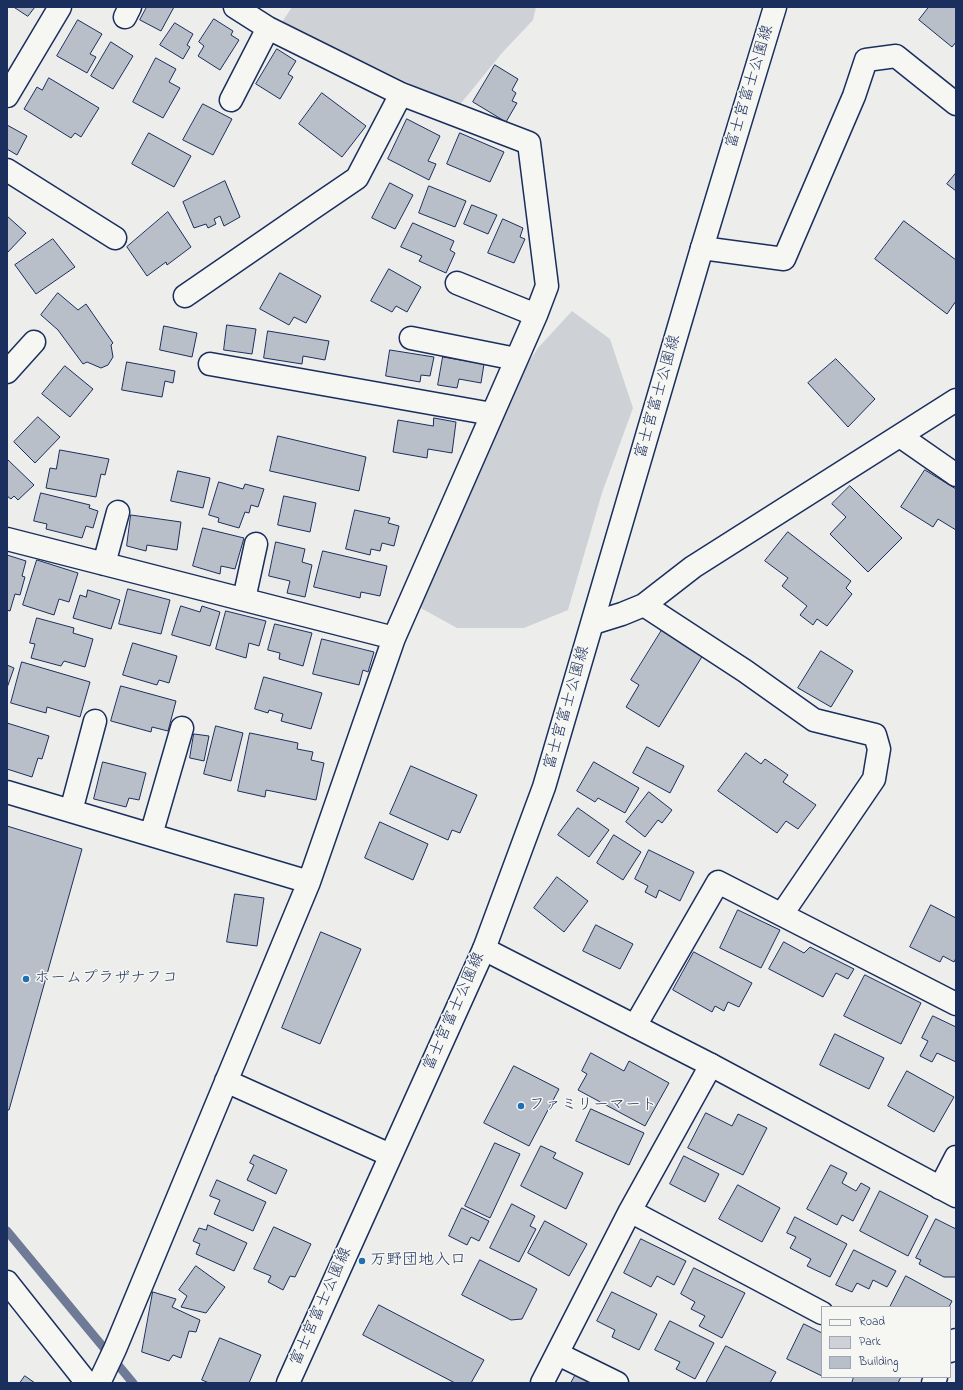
<!DOCTYPE html>
<meta charset="utf-8">
<style>
body{margin:0}
#map{position:relative;width:963px;height:1390px;overflow:hidden;background:#edeeec;font-family:"Indie Flower",sans-serif}
canvas{display:block}
.frame{position:absolute;inset:0;border:8px solid #1b2f5e;pointer-events:none}
.legend{position:absolute;left:821px;top:1306px;width:130px;height:72px;box-sizing:border-box;background:#f6f6f2;border:1px solid #9ea6b7;margin:0;padding:5px 7px;list-style:none;font-size:12px;color:#1b2f5e}
.legend li{display:flex;align-items:center;gap:8px;height:20px}
.legend b{width:20px;border:1px solid #9ea6b7}
</style>
<div id="map">
<canvas width="963" height="1390"></canvas>
<div class="frame"></div>
<ul class="legend">
<li><b style="height:5px;background:#f6f6f2"></b>Road</li>
<li><b style="height:11px;background:#ced2d7"></b>Park</li>
<li><b style="height:11px;background:#b9bfc8"></b>Building</li>
</ul>
</div>
<script>
const ctx = document.querySelector('canvas').getContext('2d');
ctx.lineJoin = 'round';
function fillPath(path, color) { ctx.fillStyle = color; ctx.fill(path, 'evenodd'); }
function stroke(path, color, width, dash) { ctx.strokeStyle = color; ctx.lineWidth = width; ctx.lineCap = dash ? 'butt' : 'round'; ctx.setLineDash(dash || []); ctx.stroke(path); }
function label(font, color, halo, rows, align = 'center') {
  ctx.font = font + ' "Indie Flower","Klee One",sans-serif'; ctx.lineWidth = 3; ctx.setLineDash([]); ctx.textBaseline = 'middle'; ctx.strokeStyle = halo; ctx.fillStyle = color; for (const [text, x, y, turn = 0] of rows) {
    ctx.save(); ctx.translate(x, y); ctx.rotate((+turn || 0) * Math.PI / 180); ctx.textAlign = isNaN(turn) ? turn : align; if (halo) ctx.strokeText(text, 0, 0); ctx.fillText(text, 0, 0); ctx.restore();
  }
}
const green = new Path2D(`
 M 292,7 L 536,7 L 533,20 L 502,53 L 458,107 L 282,22 Z
 M 572,311 L 610,339 L 633,408 L 602,493 L 568,610 L 524,628 L 457,628 L 417,606 L 463,510 L 523,371 L 538,348 Z`);
const stream = new Path2D(`
 M 7,1231 L 133,1383`);
const building = new Path2D(`
 M 14,7 L 35,7 L 28,16 Z
 M 147,7 L 174,7 L 161,31 L 140,20 Z
 M 929,7 L 956,7 L 956,42 L 952,47 L 919,20 Z
 M 214,19 L 233,31 L 231,35 L 239,40 L 220,70 L 198,56 L 204,46 L 199,42 Z
 M 78,20 L 102,34 L 90,54 L 96,57 L 87,73 L 57,56 Z
 M 175,23 L 193,34 L 187,45 L 190,47 L 183,59 L 160,45 Z
 M 111,42 L 133,56 L 113,89 L 91,76 Z
 M 277,49 L 296,61 L 288,74 L 293,77 L 280,99 L 256,84 Z
 M 156,58 L 176,69 L 169,82 L 180,88 L 163,118 L 133,102 Z
 M 495,65 L 518,79 L 512,90 L 516,93 L 512,101 L 517,103 L 506,122 L 473,102 Z
 M 49,78 L 99,108 L 81,137 L 75,133 L 71,138 L 24,109 L 37,87 L 42,90 Z
 M 322,93 L 366,126 L 342,157 L 299,124 Z
 M 203,104 L 232,119 L 213,155 L 183,140 Z
 M 407,119 L 440,136 L 428,161 L 436,164 L 429,180 L 388,159 Z
 M 7,125 L 27,136 L 17,155 L 7,149 Z
 M 149,133 L 191,156 L 174,187 L 132,164 Z
 M 460,133 L 504,152 L 490,182 L 447,164 Z
 M 956,173 L 956,191 L 947,184 Z
 M 225,181 L 240,217 L 224,226 L 220,216 L 214,219 L 216,224 L 208,228 L 206,224 L 194,228 L 183,202 Z
 M 390,183 L 413,195 L 395,229 L 372,218 Z
 M 429,186 L 466,201 L 455,227 L 419,213 Z
 M 472,205 L 497,215 L 488,234 L 464,224 Z
 M 168,212 L 191,247 L 167,265 L 166,262 L 147,276 L 127,247 Z
 M 7,216 L 26,233 L 7,253 Z
 M 503,219 L 523,228 L 520,237 L 525,239 L 514,263 L 488,253 Z
 M 904,221 L 956,260 L 956,301 L 947,314 L 875,259 Z
 M 413,223 L 454,241 L 450,250 L 455,253 L 446,273 L 419,261 L 422,256 L 401,247 Z
 M 53,239 L 75,267 L 36,294 L 15,265 Z
 M 389,269 L 421,287 L 407,312 L 396,306 L 392,312 L 371,301 Z
 M 280,273 L 321,296 L 306,323 L 294,317 L 289,325 L 260,309 Z
 M 58,293 L 78,310 L 86,304 L 113,343 L 111,345 L 113,357 L 108,365 L 101,368 L 87,362 L 83,364 L 58,330 L 41,315 Z
 M 227,325 L 256,329 L 252,354 L 224,350 Z
 M 164,326 L 197,333 L 192,357 L 160,350 Z
 M 268,331 L 329,341 L 325,360 L 303,356 L 302,364 L 264,358 Z
 M 390,350 L 434,357 L 430,376 L 421,375 L 420,382 L 386,376 Z
 M 443,357 L 484,364 L 481,383 L 459,379 L 457,388 L 438,385 Z
 M 836,359 L 875,399 L 848,427 L 808,383 Z
 M 127,362 L 175,371 L 173,383 L 165,381 L 162,397 L 122,390 Z
 M 65,366 L 93,389 L 70,417 L 42,394 Z
 M 38,417 L 60,437 L 35,463 L 14,442 Z
 M 434,418 L 456,422 L 452,453 L 428,449 L 427,458 L 393,452 L 398,420 L 433,426 Z
 M 278,436 L 366,457 L 359,491 L 270,471 Z
 M 60,450 L 109,459 L 105,475 L 101,474 L 96,497 L 46,488 L 50,468 L 56,469 Z
 M 7,459 L 34,485 L 18,500 L 14,496 L 11,499 L 7,496 Z
 M 925,470 L 956,489 L 956,530 L 938,519 L 933,527 L 901,507 Z
 M 178,471 L 210,478 L 203,508 L 171,501 Z
 M 219,482 L 243,489 L 245,484 L 264,489 L 258,507 L 251,505 L 249,513 L 245,512 L 239,528 L 218,522 L 219,518 L 209,515 Z
 M 850,486 L 902,538 L 868,572 L 830,534 L 846,517 L 832,504 Z
 M 41,493 L 90,505 L 89,508 L 98,511 L 93,528 L 86,526 L 82,538 L 46,529 L 47,524 L 34,521 Z
 M 284,496 L 316,503 L 310,532 L 278,525 Z
 M 355,510 L 390,518 L 388,523 L 399,526 L 394,546 L 382,543 L 380,551 L 371,549 L 370,555 L 346,549 Z
 M 131,515 L 181,522 L 177,550 L 147,545 L 146,551 L 127,546 Z
 M 203,528 L 244,538 L 235,569 L 221,566 L 220,574 L 193,566 Z
 M 788,532 L 851,581 L 846,588 L 852,594 L 827,626 L 817,619 L 813,625 L 800,615 L 807,606 L 782,586 L 788,578 L 765,561 Z
 M 276,542 L 305,549 L 302,562 L 312,565 L 305,597 L 287,593 L 290,581 L 269,576 Z
 M 323,551 L 387,566 L 380,596 L 361,592 L 360,598 L 314,587 Z
 M 7,555 L 26,561 L 22,576 L 25,577 L 20,595 L 15,594 L 10,611 L 7,610 Z
 M 37,560 L 78,573 L 69,602 L 59,599 L 54,615 L 23,605 Z
 M 128,589 L 170,600 L 161,634 L 119,624 Z
 M 88,590 L 120,600 L 111,629 L 73,618 L 80,595 L 86,597 Z
 M 181,606 L 200,612 L 202,606 L 220,612 L 210,646 L 172,635 Z
 M 226,611 L 266,621 L 259,646 L 249,643 L 246,658 L 216,649 Z
 M 37,618 L 74,628 L 73,633 L 93,639 L 85,667 L 64,661 L 61,666 L 31,658 L 35,644 L 30,643 Z
 M 275,624 L 312,633 L 303,666 L 279,659 L 280,653 L 268,650 Z
 M 662,630 L 703,655 L 659,727 L 626,707 L 639,685 L 631,680 Z
 M 322,639 L 374,652 L 368,672 L 363,670 L 359,685 L 313,674 Z
 M 133,643 L 177,656 L 169,683 L 159,680 L 157,685 L 123,675 Z
 M 821,651 L 853,671 L 831,707 L 798,688 Z
 M 22,662 L 90,682 L 80,717 L 47,707 L 46,713 L 11,703 Z
 M 7,665 L 14,668 L 7,688 Z
 M 264,677 L 322,693 L 311,729 L 281,721 L 283,714 L 269,710 L 268,713 L 255,709 Z
 M 121,686 L 176,701 L 168,731 L 152,727 L 151,732 L 111,721 Z
 M 7,723 L 49,736 L 42,759 L 38,758 L 32,777 L 7,769 Z
 M 216,726 L 243,733 L 231,781 L 204,774 Z
 M 250,733 L 298,743 L 297,749 L 313,752 L 311,760 L 324,763 L 316,800 L 266,790 L 265,797 L 238,791 Z
 M 194,734 L 209,736 L 204,761 L 190,758 Z
 M 647,747 L 684,766 L 670,793 L 633,773 Z
 M 746,753 L 761,764 L 765,759 L 788,775 L 783,782 L 816,805 L 798,829 L 786,821 L 777,833 L 718,791 Z
 M 103,762 L 146,773 L 139,800 L 129,798 L 126,807 L 94,799 Z
 M 594,762 L 639,788 L 625,813 L 598,798 L 595,802 L 577,791 Z
 M 411,766 L 477,795 L 460,833 L 452,830 L 448,840 L 390,814 Z
 M 649,792 L 672,810 L 662,823 L 658,820 L 645,837 L 626,822 Z
 M 578,808 L 609,830 L 589,857 L 558,835 Z
 M 380,822 L 428,844 L 413,880 L 365,858 Z
 M 7,826 L 82,849 L 9,1110 L 7,1110 Z
 M 614,835 L 641,852 L 623,880 L 597,863 Z
 M 649,850 L 694,872 L 680,901 L 659,890 L 656,898 L 645,892 L 648,886 L 635,879 Z
 M 557,877 L 588,901 L 564,932 L 534,908 Z
 M 235,894 L 264,898 L 257,946 L 227,942 Z
 M 931,905 L 956,918 L 956,958 L 954,962 L 943,956 L 940,962 L 910,947 Z
 M 738,910 L 780,930 L 761,968 L 720,948 Z
 M 596,925 L 633,944 L 620,969 L 583,951 Z
 M 321,932 L 361,949 L 320,1044 L 282,1028 Z
 M 784,942 L 804,953 L 810,947 L 854,969 L 848,979 L 836,973 L 823,997 L 769,969 Z
 M 694,952 L 752,983 L 739,1007 L 728,1002 L 724,1011 L 715,1006 L 712,1012 L 673,990 Z
 M 865,975 L 921,1003 L 901,1044 L 844,1016 Z
 M 933,1016 L 956,1027 L 956,1062 L 937,1053 L 932,1062 L 920,1056 L 928,1041 L 922,1038 Z
 M 835,1034 L 884,1058 L 869,1089 L 820,1065 Z
 M 591,1053 L 624,1071 L 629,1061 L 669,1083 L 645,1126 L 578,1090 L 587,1074 L 582,1071 Z
 M 514,1066 L 559,1089 L 529,1146 L 484,1123 Z
 M 907,1071 L 954,1097 L 934,1132 L 888,1106 Z
 M 591,1109 L 644,1133 L 629,1165 L 576,1141 Z
 M 706,1113 L 732,1126 L 738,1114 L 767,1128 L 743,1175 L 688,1148 Z
 M 495,1143 L 520,1154 L 490,1218 L 465,1206 Z
 M 541,1146 L 556,1153 L 553,1158 L 583,1173 L 566,1209 L 521,1186 Z
 M 254,1155 L 287,1170 L 276,1194 L 247,1180 L 254,1165 L 250,1163 Z
 M 684,1156 L 719,1174 L 705,1202 L 670,1184 Z
 M 831,1165 L 847,1173 L 842,1183 L 856,1191 L 861,1183 L 870,1188 L 853,1221 L 842,1215 L 837,1225 L 807,1209 Z
 M 217,1180 L 266,1202 L 253,1231 L 214,1214 L 220,1200 L 210,1196 Z
 M 738,1185 L 780,1208 L 762,1242 L 719,1219 Z
 M 880,1191 L 928,1216 L 908,1256 L 860,1231 Z
 M 512,1204 L 535,1216 L 530,1226 L 536,1229 L 519,1262 L 490,1248 Z
 M 462,1208 L 489,1221 L 479,1241 L 471,1237 L 467,1245 L 449,1236 Z
 M 795,1217 L 847,1244 L 830,1277 L 807,1266 L 811,1259 L 790,1248 L 796,1237 L 787,1233 Z
 M 936,1219 L 956,1229 L 956,1277 L 944,1277 L 919,1264 L 921,1260 L 916,1258 Z
 M 545,1221 L 587,1244 L 569,1276 L 528,1253 Z
 M 208,1225 L 247,1243 L 234,1271 L 196,1254 L 200,1244 L 193,1241 L 199,1228 L 206,1230 Z
 M 274,1227 L 311,1244 L 295,1277 L 290,1276 L 283,1290 L 268,1282 L 271,1276 L 254,1269 Z
 M 641,1239 L 686,1261 L 674,1285 L 657,1276 L 651,1287 L 624,1273 Z
 M 854,1250 L 896,1271 L 887,1287 L 873,1280 L 869,1289 L 857,1283 L 852,1292 L 836,1285 Z
 M 480,1260 L 537,1289 L 522,1319 L 511,1320 L 462,1295 Z
 M 196,1266 L 225,1287 L 206,1313 L 181,1307 L 187,1296 L 179,1290 Z
 M 694,1268 L 745,1293 L 722,1338 L 699,1326 L 705,1316 L 691,1309 L 695,1302 L 681,1294 Z
 M 906,1276 L 952,1301 L 949,1307 L 890,1307 Z
 M 153,1292 L 176,1299 L 172,1307 L 200,1320 L 196,1332 L 189,1331 L 181,1358 L 173,1355 L 169,1361 L 142,1352 Z
 M 612,1292 L 657,1314 L 639,1350 L 612,1337 L 615,1330 L 597,1321 Z
 M 379,1305 L 484,1360 L 471,1383 L 455,1383 L 363,1335 Z
 M 670,1321 L 714,1343 L 695,1379 L 676,1369 L 680,1362 L 655,1350 Z
 M 804,1324 L 822,1333 L 822,1376 L 787,1359 Z
 M 220,1338 L 261,1355 L 249,1383 L 209,1383 L 202,1380 Z
 M 726,1346 L 776,1372 L 770,1383 L 706,1383 Z
 M 576,1374 L 593,1383 L 571,1383 Z
 M 25,1376 L 35,1383 L 20,1383 Z
 M 854,1377 L 901,1377 L 898,1383 L 852,1383 Z`);
const minor = new Path2D(`
 M 125,17 L 130,7
 M 7,96 L 60,7
 M 231,100 L 268,28
 M 7,170 L 115,238
 M 702,248 L 784,259 L 854,96 L 866,60 L 896,56 L 956,104
 M 457,283 L 536,315
 M 185,296 L 310,210 L 357,178 L 401,94
 M 411,338 L 516,359
 M 210,364 L 492,414
 M 7,372 L 34,342
 M 900,436 L 956,475
 M 7,539 L 394,638
 M 104,564 L 118,512
 M 244,599 L 256,544
 M 644,605 L 745,671 L 814,720 L 875,735 L 879,749 L 874,779 L 782,914
 M 593,623 L 622,614 L 644,605 L 693,567 L 956,400
 M 7,792 L 309,882
 M 71,811 L 95,721
 M 151,835 L 182,728
 M 635,1026 L 718,882 L 956,1004
 M 226,1081 L 390,1155
 M 940,1188 L 956,1157
 M 630,1211 L 822,1313
 M 7,1282 L 87,1383
 M 950,1351 L 956,1340
 M 558,1354 L 617,1383
 M 99,1383 L 115,1349 L 309,882 L 394,638 L 536,315 L 547,286 L 529,143 L 401,94 L 268,28 L 235,7
 M 542,1383 L 630,1211 L 711,1065
 M 933,1383 L 936,1377`);
const tertiary = new Path2D(`
 M 484,949 L 711,1065 L 956,1196`);
const secondary = new Path2D(`
 M 288,1383 L 484,949 L 544,787 L 702,248 L 775,7`);
const markers = [
 [26,979,4,"#1f6fb2"],
 [521,1106,4,"#1f6fb2"],
 [362,1261,4,"#1f6fb2"]
];
const streetNames = [
 ["富士宮富士公園線",751,87,-73],
 ["富士宮富士公園線",659,397,-74],
 ["富士宮富士公園線",568,708,-74],
 ["富士宮富士公園線",455,1012,-66],
 ["富士宮富士公園線",322,1307,-66]
];
const poiNames = [
 ["ホームプラザナフコ",34,979],
 ["ファミリーマート",529,1106],
 ["万野団地入口",370,1261]
];
fillPath(green, '#ced2d7');
stroke(stream, '#6e7a96', 9);
fillPath(building, '#b9bfc8');
stroke(building, '#1b2f5e', 1);
stroke(minor, '#1b2f5e', 25);
stroke(tertiary, '#1b2f5e', 25);
stroke(secondary, '#1b2f5e', 25);
stroke(minor, '#f6f6f2', 22);
stroke(tertiary, '#f6f6f2', 22);
stroke(secondary, '#f6f6f2', 22);
for (const [x, y, r, color] of markers) { const dot = new Path2D(); dot.arc(x, y, r, 0, 2 * Math.PI); ctx.fillStyle = color; ctx.fill(dot); stroke(dot, '#f6f6f2', 1.5); }
label('16px', '#1b2f5e', '#f6f6f2', streetNames);
label('16px', '#1b2f5e', '#f6f6f2', poiNames, 'left');
</script>
